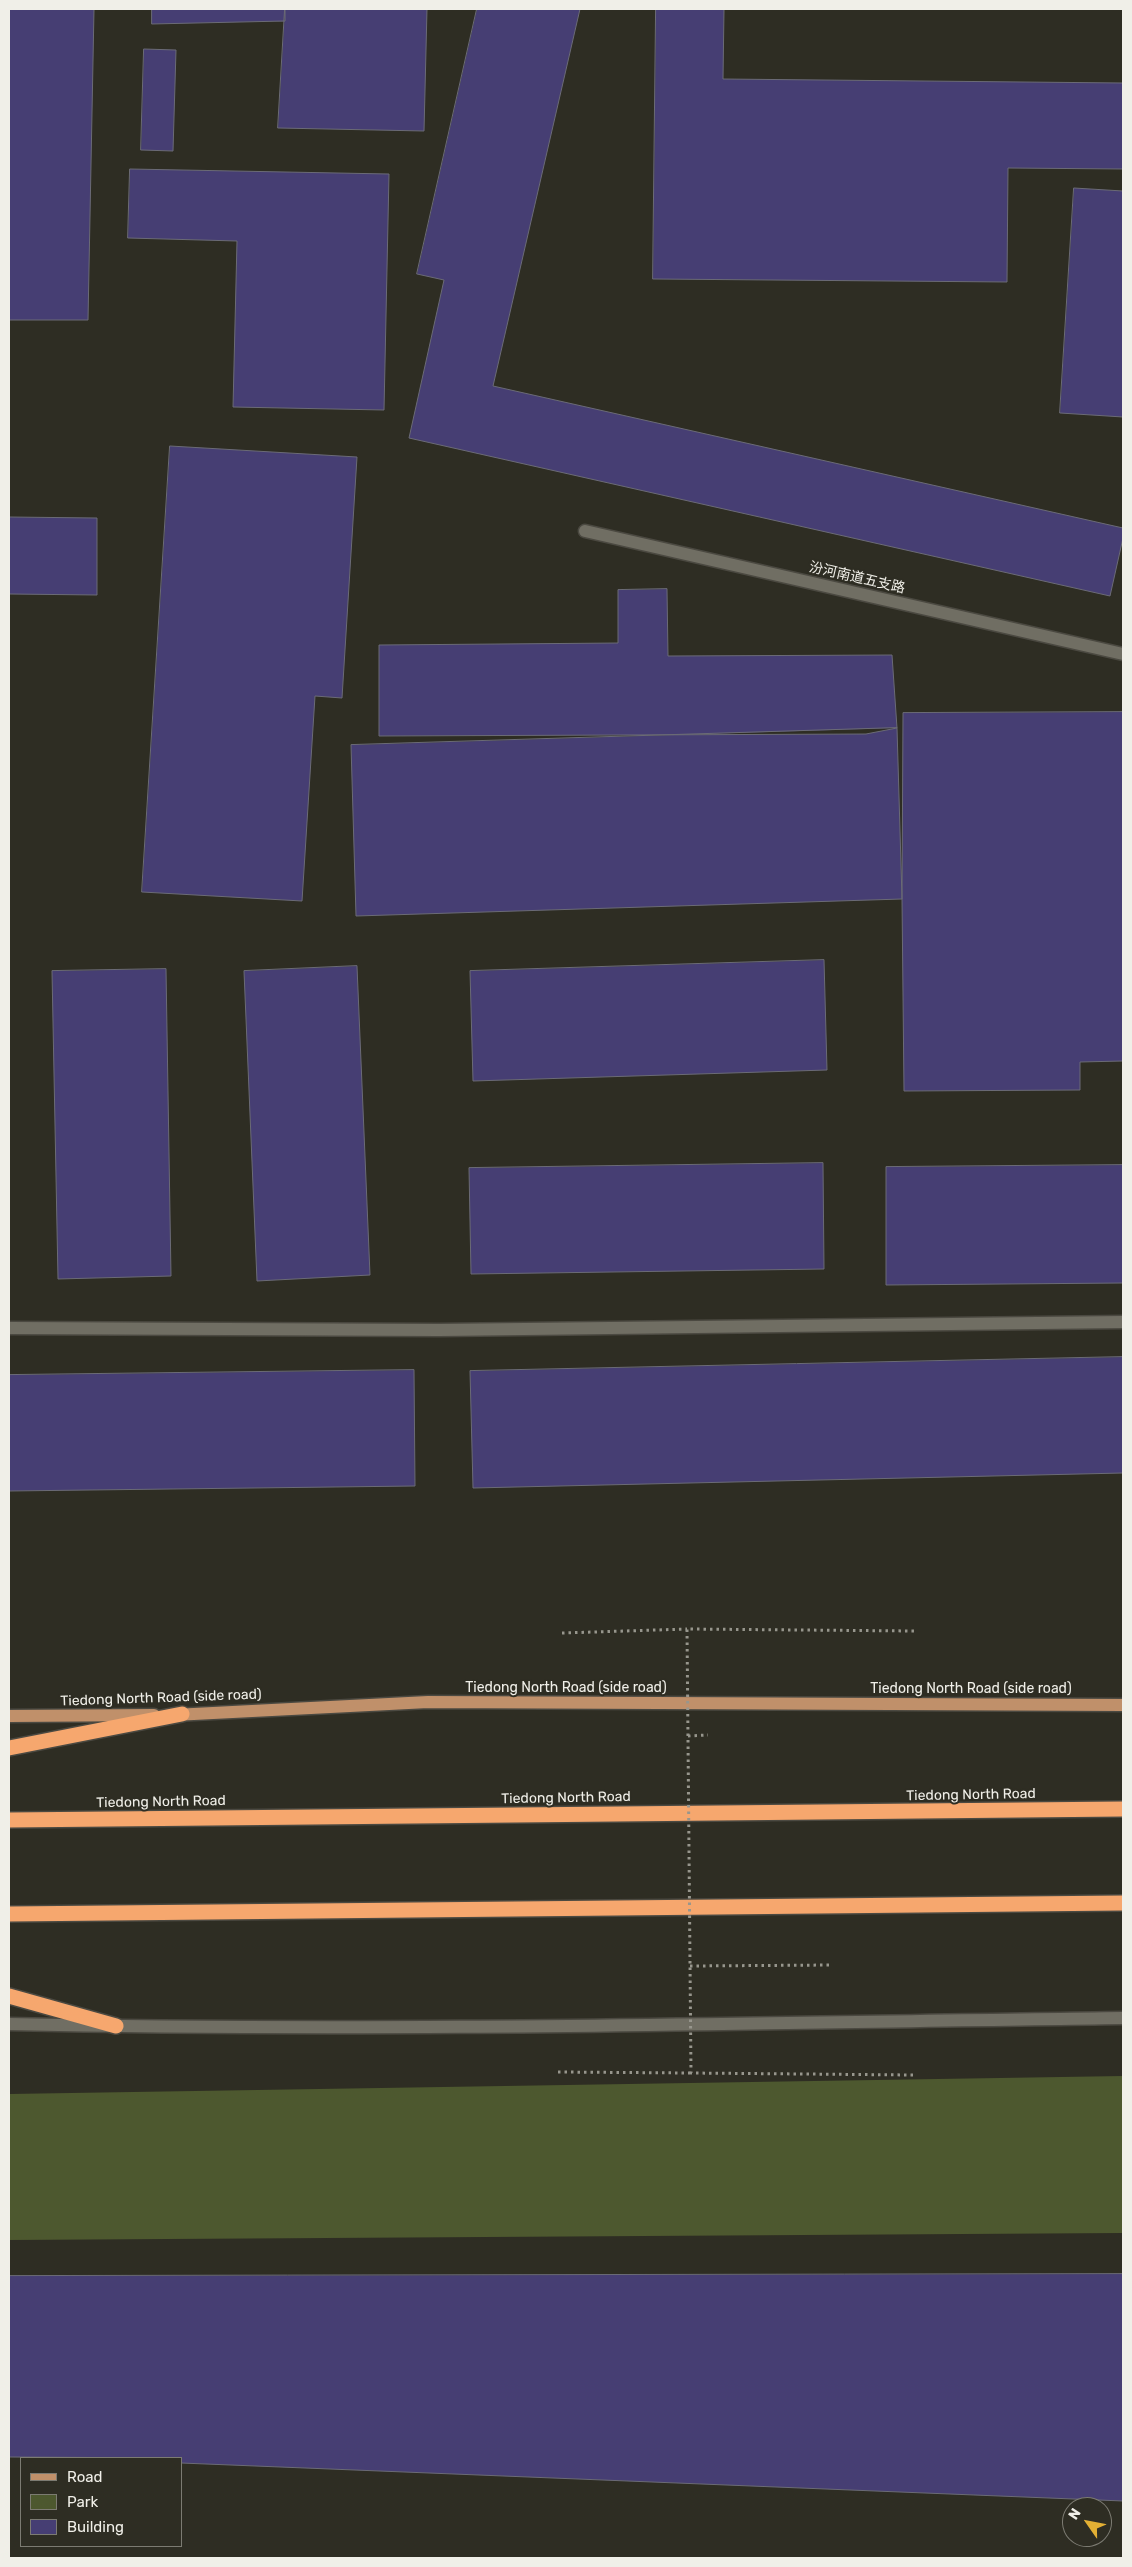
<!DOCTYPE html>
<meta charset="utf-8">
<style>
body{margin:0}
#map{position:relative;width:1132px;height:2567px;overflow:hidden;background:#2e2d23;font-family:Rubik,sans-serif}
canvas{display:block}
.frame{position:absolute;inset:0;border:10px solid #f0efe8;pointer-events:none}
.legend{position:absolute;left:20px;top:2457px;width:162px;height:90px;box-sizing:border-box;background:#2e2d23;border:1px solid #7c7b72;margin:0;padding:6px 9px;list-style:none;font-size:15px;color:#f0efe8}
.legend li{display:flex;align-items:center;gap:10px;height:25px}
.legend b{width:25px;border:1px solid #7c7b72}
.north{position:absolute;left:1062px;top:2497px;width:50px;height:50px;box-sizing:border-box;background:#2e2d23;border:1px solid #7c7b72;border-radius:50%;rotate:303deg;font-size:14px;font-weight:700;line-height:20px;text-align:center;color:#f0efe8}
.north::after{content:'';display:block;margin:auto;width:18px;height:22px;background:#e2af34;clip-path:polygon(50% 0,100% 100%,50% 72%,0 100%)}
</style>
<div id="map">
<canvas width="1132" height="2567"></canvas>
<div class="frame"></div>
<ul class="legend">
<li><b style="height:6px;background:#c0906a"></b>Road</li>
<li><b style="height:14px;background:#4d582f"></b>Park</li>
<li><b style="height:14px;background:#463e73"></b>Building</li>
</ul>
<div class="north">N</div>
</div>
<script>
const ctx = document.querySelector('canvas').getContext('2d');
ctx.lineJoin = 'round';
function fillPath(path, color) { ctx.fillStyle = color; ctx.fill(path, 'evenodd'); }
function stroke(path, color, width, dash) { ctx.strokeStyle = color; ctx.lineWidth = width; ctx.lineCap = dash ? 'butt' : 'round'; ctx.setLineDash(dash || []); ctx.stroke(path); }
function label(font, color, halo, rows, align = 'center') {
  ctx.font = font + ' Rubik,"Noto Sans SC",sans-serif'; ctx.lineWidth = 4; ctx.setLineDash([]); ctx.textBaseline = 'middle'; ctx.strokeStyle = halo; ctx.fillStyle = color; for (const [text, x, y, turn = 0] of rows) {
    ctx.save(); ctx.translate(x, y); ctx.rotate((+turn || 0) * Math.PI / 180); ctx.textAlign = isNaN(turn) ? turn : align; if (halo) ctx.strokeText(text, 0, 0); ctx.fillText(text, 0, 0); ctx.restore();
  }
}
const green = new Path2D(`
 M 1123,2076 L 1123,2233 L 9,2240 L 9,2094 Z`);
const building = new Path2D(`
 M 9,9 L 94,9 L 88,320 L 9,320 Z
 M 152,9 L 285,9 L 285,21 L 152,24 Z
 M 285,9 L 427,9 L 424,131 L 278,128 Z
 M 477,9 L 580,9 L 493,386 L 1123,528 L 1123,538 L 1110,596 L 409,438 L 444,280 L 417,274 Z
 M 656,9 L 724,9 L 723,79 L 1123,83 L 1123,169 L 1008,168 L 1007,282 L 653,279 Z
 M 144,49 L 176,50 L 173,151 L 141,150 Z
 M 130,169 L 389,174 L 384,410 L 233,407 L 237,241 L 128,238 Z
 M 1074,188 L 1123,191 L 1123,417 L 1060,413 Z
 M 170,446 L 357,457 L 342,698 L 315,696 L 302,901 L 142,892 Z
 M 9,517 L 97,518 L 97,595 L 9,594 Z
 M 667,589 L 668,656 L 892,655 L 897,728 L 866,734 L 379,736 L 379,645 L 618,643 L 618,590 Z
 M 1123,712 L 1123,1061 L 1080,1062 L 1080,1090 L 904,1091 L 902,899 L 903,713 Z
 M 897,728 L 902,899 L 356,916 L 351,745 Z
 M 824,960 L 827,1070 L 473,1081 L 470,971 Z
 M 357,966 L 370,1275 L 257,1281 L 244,971 Z
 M 166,969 L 171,1276 L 58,1279 L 52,971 Z
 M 823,1163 L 824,1269 L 471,1274 L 469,1168 Z
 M 1123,1165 L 1123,1283 L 886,1285 L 886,1167 Z
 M 1123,1357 L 1123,1473 L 473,1488 L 470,1371 Z
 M 414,1370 L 415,1486 L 9,1491 L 9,1375 Z
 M 1123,2274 L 1123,2501 L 181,2463 L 181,2458 L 9,2457 L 9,2276 Z`);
const path = new Path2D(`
 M 562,1633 L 687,1629
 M 688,1736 L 708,1735
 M 690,1966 L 833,1965
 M 558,2072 L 691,2073`);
const lane = new Path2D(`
 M 9,1328 L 439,1330 L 1123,1322`);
const street = new Path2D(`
 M 585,531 L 1123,654`);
const secondary = new Path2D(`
 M 9,2024 C 380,2032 752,2023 1123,2018`);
const primary = new Path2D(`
 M 174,1715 L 428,1702 L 1123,1705
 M 9,1716 L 154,1715`);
const highway = new Path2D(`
 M 9,1748 L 182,1714
 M 9,1820 L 1123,1809
 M 9,1914 L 1123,1903
 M 9,1996 L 116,2026`);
const pathBridge = new Path2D(`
 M 913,2075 L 691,2073 L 687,1629 L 914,1631`);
const streetNames = [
 ["汾河南道五支路",857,578,13],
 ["Tiedong North Road (side road)",566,1688],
 ["Tiedong North Road (side road)",971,1689],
 ["Tiedong North Road (side road)",161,1698,-2],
 ["Tiedong North Road",971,1795,-1],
 ["Tiedong North Road",566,1798,-1],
 ["Tiedong North Road",161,1802,-1]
];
fillPath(green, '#4d582f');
fillPath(building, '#463e73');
stroke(building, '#6b6b76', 1);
stroke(lane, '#4b4941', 15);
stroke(street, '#4b4941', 15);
stroke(secondary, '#4b4941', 15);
stroke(primary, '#4b4941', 15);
stroke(highway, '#4b4941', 18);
stroke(path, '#97968d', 3, [2.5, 4]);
stroke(lane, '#706e63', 12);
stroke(street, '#706e63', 12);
stroke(secondary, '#706e63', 12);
stroke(primary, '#c0906a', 12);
stroke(highway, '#f6a76e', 15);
stroke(pathBridge, '#97968d', 3, [2.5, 4]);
label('14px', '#f0efe8', '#2e2d23', streetNames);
</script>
